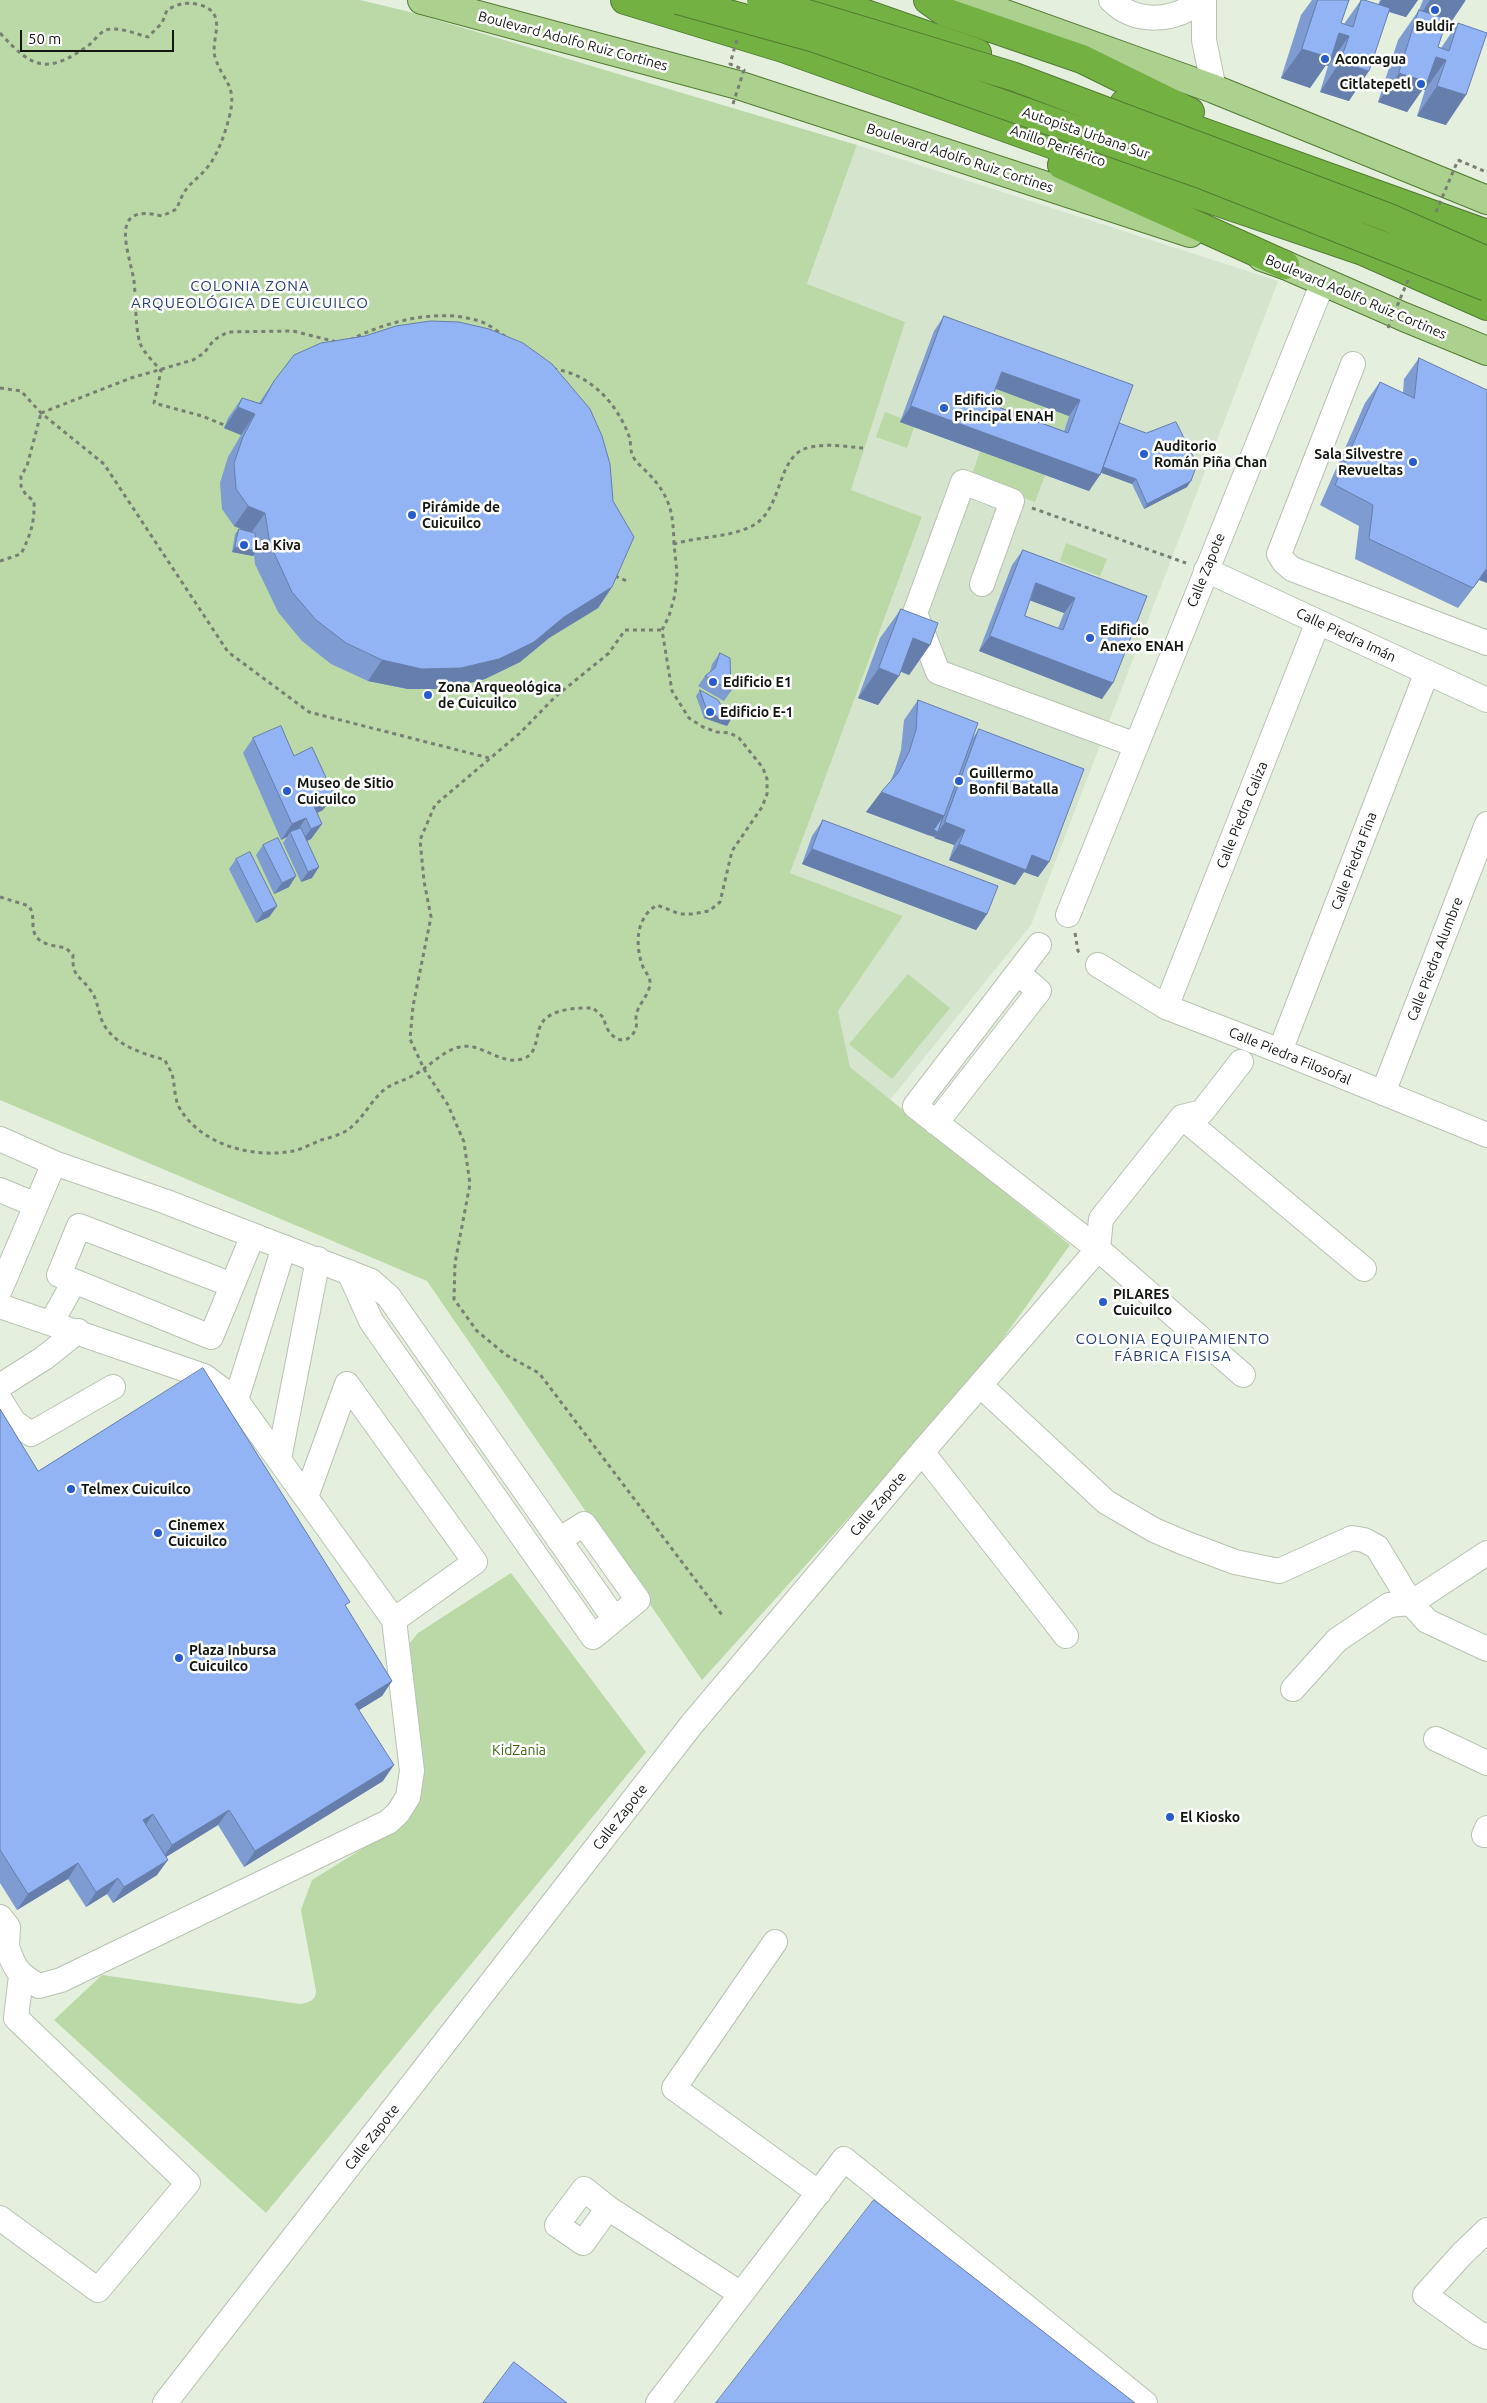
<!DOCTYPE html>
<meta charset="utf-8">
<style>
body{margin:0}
#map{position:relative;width:1487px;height:2403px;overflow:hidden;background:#e4efde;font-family:Ubuntu,sans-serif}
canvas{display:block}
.scale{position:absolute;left:20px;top:30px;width:154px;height:22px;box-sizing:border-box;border:2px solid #121610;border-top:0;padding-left:6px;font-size:15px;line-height:18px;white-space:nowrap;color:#121610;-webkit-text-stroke:4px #fff;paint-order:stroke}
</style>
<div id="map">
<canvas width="1487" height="2403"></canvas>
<div class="scale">50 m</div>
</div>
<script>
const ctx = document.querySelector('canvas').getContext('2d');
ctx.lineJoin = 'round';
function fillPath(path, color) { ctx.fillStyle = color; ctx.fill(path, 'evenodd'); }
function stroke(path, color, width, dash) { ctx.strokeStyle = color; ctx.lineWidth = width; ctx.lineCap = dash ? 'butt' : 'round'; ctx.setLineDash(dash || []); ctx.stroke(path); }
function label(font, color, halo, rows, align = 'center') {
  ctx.font = font + ' Ubuntu,sans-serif'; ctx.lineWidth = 5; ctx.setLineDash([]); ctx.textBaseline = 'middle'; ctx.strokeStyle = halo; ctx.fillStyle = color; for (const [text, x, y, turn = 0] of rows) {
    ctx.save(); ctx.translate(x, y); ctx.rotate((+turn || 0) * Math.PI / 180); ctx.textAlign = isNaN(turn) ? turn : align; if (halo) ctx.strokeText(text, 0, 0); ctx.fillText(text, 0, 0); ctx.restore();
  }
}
const built = new Path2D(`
 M 857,145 L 1278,281 L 1031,925 L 890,1100 L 850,1067 L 838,1011 L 903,916 L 790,873 L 922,518 L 851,490 L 904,322 L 807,285 Z`);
const green = new Path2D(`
 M 0,0 L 360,0 L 410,12 L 857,145 L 807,284 L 905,322 L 851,490 L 922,517 L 790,873 L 903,916 L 838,1011 L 850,1067 L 1070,1245 L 974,1379 L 702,1680 L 427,1281 L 0,1100 Z
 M 991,387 L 1069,416 L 1057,448 L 979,420 Z
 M 885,412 L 901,418 L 914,427 L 907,448 L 876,437 Z
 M 980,451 L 1045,475 L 1035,502 L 971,478 Z
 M 1066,543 L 1107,559 L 1100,576 L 1060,561 Z
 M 908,974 L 950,1008 L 892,1079 L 849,1044 Z
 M 511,1573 L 646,1752 L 266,2213 L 54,2020 L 102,1975 L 300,2004 C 309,2003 316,2000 316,1991 L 301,1910 L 312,1880 L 407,1821 C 417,1809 420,1799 422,1784 L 409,1644 L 418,1633 Z`);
const path = new Path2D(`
 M 0,33 C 33,69 47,75 89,45 C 94,41 100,32 106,30 C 119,26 135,34 148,37 L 162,23 L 167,10 C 178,4 187,1 200,5 C 229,13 210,39 215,57 C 223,83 238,84 229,118 C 225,133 219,151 210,164 C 196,183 185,182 177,209 L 162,216 C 107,202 129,251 134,281 C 136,298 135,328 140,343 C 143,352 155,363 161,371 L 154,403 L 202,416 L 227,426
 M 1458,160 L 1484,171
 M 350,340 C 387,321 441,307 482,322 C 490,325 498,332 505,336
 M 553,369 C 589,373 617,403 629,436 C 631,441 630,449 632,454 C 634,461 644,469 649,474 C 671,498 673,513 674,544
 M 0,388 L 21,391 L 41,413 L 104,464 L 228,652 L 309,712 L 489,758
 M 41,413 L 131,378 L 193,360 L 204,353 L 214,340 L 228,332 L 293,331 L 337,342
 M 1032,508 L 1186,563
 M 0,561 L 21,554 C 30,536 35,522 34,501 L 26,495 L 21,486 L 21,476 L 27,466 L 41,413
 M 615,576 L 627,581
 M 661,630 L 625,630 L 609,653 L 555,697 L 520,733 L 435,805 L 420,840 L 424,881 L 431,917 L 413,1006 L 410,1039 L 424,1069 L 448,1105 L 464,1142 L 470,1184 L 455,1263 L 454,1299 L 477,1331 L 506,1355 L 539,1373 L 722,1615
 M 0,897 L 29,906 C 33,913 33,917 33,926 C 34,945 52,945 66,948 L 73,955 C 72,978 80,975 91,991 C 98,1000 98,1013 103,1023 C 115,1046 142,1053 165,1060 C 167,1065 170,1069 172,1074 C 175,1084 174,1097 179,1107 C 200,1145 254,1159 293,1151 C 302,1149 312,1144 321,1140 C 329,1138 339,1135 346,1131 C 363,1120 370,1101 385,1089 C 393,1083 403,1081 412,1076 C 427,1069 440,1053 456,1048 C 479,1039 499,1066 522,1059 C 541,1054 533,1031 545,1019 C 557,1008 578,1008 593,1008 L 604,1018 C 606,1037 627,1051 636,1028 C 637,1024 636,1021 636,1017 C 637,1005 648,997 650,985 C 651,978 646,973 643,967 C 635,946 635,918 657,905 L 680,914 L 692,914 L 709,911 L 720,902 L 732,851 L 762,807 L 767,794 L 767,779 L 763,768 L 739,738 L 730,733 L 717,732 L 703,727 L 689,718 L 672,691 L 662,630 L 669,616 L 675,595 L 677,573 L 674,544 C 700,536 728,538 752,526 C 785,509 775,453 811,447 C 829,443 847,447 864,448
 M 1075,933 L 1078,951 L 1080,953`);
const minor = new Path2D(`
 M 1111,0 C 1136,25 1175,22 1201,0
 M 1204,0 L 1204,40 L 1214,89
 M 1353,364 L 1279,554 L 1284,562 L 1292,569 L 1487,643
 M 1206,570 L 1487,700
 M 982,584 L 1012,501 L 963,482 L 915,613 L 938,672 L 1136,745
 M 1068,915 L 1323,282
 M 1039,945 L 915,1106 L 1098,1249 L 1243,1375
 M 1098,965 L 1166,1007 L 1280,1051 L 1487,1135
 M 1166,1007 L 1318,622
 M 1280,1051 L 1427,672
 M 1383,1093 L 1487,824
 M 1182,1117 L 1364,1269
 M 936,1123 L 1039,991 L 1018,973
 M 0,1139 L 54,1163 L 164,1201 L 371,1281 L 389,1297 L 614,1618
 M 0,1190 L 36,1205
 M 1098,1249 L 1101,1219 L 1182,1117 L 1202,1112 L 1241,1062
 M 349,1272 L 371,1321 L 593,1637 L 638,1600 L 584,1524 L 559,1540
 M 232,1285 L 79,1226 L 59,1275 L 211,1337 L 253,1235
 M 0,1290 L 54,1163
 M 0,1306 L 204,1376 L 236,1400 L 394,1620
 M 51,1323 L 74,1282
 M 980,1385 L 1106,1502 L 1154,1530 L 1182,1542 L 1235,1562 L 1279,1571 L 1352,1538 L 1364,1540 L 1377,1547 L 1411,1603 L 1427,1621 L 1487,1649
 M 0,1386 L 44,1358 L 78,1331
 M 0,1400 L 14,1422 L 31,1434 L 113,1387
 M 236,1400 L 284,1247
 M 922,1452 L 1066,1636
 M 279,1459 L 318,1259
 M 306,1497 L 347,1384
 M 1293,1689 L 1337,1640 L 1389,1605 L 1411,1603 L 1487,1553
 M 1436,1739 L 1487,1763
 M 1484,1835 L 1487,1828
 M 0,1917 L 8,1927 L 7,1946
 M 775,1942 L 674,2088 L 819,2193
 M 0,1943 L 7,1946 C 14,1969 19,1975 39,1986 L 61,1980 L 388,1822 L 398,1813 L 408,1797 L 412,1771 L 394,1620 L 475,1562 L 347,1384
 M 608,2208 L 583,2243 L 557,2225 L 584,2189 L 608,2208 L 741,2294
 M 0,2218 L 98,2290 L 188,2183 L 16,2018 L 21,1976
 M 1487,2230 L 1462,2254 L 1425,2295 L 1478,2333 L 1487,2337
 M 165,2403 L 692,1724 L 922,1452 L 1098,1249
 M 658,2403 L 844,2159 L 1145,2403`);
const major = new Path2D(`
 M 422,0 L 738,85 L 1190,233
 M 966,0 L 1214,89 L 1487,200
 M 1262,257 L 1285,265 L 1404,317 L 1487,351`);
const highway = new Path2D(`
 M 625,0 L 783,48 L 1127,171 L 1363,251 L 1487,306
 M 826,0 L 977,53
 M 928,0 L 945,12 L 1082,59 L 1190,112
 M 1124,104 L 1487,234
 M 1062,165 L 1285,265`);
const pathBridge = new Path2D(`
 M 733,104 L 744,70 L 730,64 L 737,39
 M 1436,212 L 1458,160
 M 1388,328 L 1408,280`);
const highwayBridge = new Path2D(`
 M 678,0 L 815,38 L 1201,174 L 1487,287
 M 761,0 L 1012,76 L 1387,217 L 1487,261`);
const wall = new Path2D(`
 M 1312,0 L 1349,0 L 1341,23 L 1344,24 L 1361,0 L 1378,5 L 1380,0 L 1418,0 L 1406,17 L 1389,12 L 1349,101 L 1320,92 L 1328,66 L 1326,65 L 1310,88 L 1281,78 L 1301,15 Z
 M 1423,0 L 1466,0 L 1445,31 L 1444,30 L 1438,47 L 1441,48 L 1458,23 L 1446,125 L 1417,116 L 1425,90 L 1423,89 L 1407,112 L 1378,102 L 1398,40 L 1419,10 Z
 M 944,316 L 1119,423 L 1187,487 L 1144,509 L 1132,484 L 1101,472 L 1089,491 L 900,422 L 934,331 ZM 996,389 L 1069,416 L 1064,431 L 990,404 Z
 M 1419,358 L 1479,580 L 1458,608 L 1355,559 L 1359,526 L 1320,505 L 1365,403 L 1380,382 L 1403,393 L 1404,379 Z
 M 274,381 L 612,587 L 598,608 L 549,638 L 520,662 L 485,679 L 447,689 L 408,689 L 368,681 L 331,664 L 302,641 L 278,612 L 255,564 L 254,555 L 253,556 L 232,552 L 235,534 L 239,529 L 244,530 L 234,526 L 222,509 L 220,483 L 228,457 L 241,435 L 224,428 L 228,418 L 242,398 L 259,403 Z
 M 1023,550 L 1147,596 L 1102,699 L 979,651 L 1012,565 ZM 1030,600 L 1064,613 L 1058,628 L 1025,616 Z
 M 901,609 L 930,645 L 909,675 L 900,671 L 878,705 L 858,698 L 880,638 Z
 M 720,653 L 731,691 L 724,701 L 698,686 L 705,676 L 710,672 L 712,664 Z
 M 700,690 L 730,721 L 727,726 L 704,718 L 696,696 Z
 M 918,700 L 972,739 L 979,729 L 1049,862 L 1038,877 L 1024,872 L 1015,885 L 949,860 L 954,845 L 930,835 L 930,836 L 866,812 L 890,782 L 894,773 L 901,750 L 904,720 Z
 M 253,738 L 294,756 L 323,810 L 317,813 L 322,824 L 311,839 L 307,841 L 312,878 L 301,882 L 283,843 L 287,837 L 281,840 L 243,753 Z
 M 823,820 L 987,914 L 976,930 L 802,864 L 812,836 Z
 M 263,845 L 289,887 L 274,894 L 256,855 Z
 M 236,859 L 277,906 L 269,917 L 256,923 L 229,869 Z
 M 0,1409 L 38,1471 L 346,1607 L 392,1681 L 382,1696 L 359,1710 L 383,1781 L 244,1867 L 218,1825 L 166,1857 L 157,1875 L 113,1903 L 107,1894 L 86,1907 L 68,1879 L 17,1910 L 0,1883 Z`);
const shadedWall = new Path2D(`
 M 1382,0 L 1418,0 L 1406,17 L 1377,8 Z
 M 1430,0 L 1463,0 L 1465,1 L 1445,31 L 1416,21 Z
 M 1339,33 L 1349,36 L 1328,66 L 1326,65 L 1310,88 L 1281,78 L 1302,49 Z
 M 1436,57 L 1446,60 L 1425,90 L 1423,89 L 1407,112 L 1378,102 L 1399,73 Z
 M 1340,62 L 1369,71 L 1349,101 L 1320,92 Z
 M 1437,86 L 1466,95 L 1446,125 L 1417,116 Z
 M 1002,372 L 1080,400 L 1069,416 L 991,387 Z
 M 911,406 L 1100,475 L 1089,491 L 900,422 Z
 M 238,407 L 255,414 L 241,435 L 224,428 Z
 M 1100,465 L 1136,479 L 1132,484 L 1096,471 Z
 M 1191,481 L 1187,487 L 1144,509 L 1147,504 Z
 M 248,506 L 265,513 L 251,533 L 234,526 Z
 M 235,547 L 257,551 L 253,556 L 232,552 Z
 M 1487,568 L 1487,583 L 1479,580 L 1458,608 Z
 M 1036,583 L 1075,598 L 1064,613 L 1026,599 Z
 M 612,587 L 598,608 L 549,638 L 520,662 L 485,679 L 447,689 L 408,689 L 368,681 L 382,660 L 564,617 Z
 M 990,636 L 1113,683 L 1102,699 L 979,651 Z
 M 913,638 L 930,645 L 909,675 L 892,668 Z
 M 879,668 L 899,676 L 878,705 L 858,698 Z
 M 708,713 L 730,721 L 727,726 L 704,718 Z
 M 881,792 L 944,816 L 938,832 L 934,837 L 866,812 Z
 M 334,795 L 323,810 L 306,818 L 295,834 L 290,832 L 287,837 L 281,840 L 292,824 L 313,804 Z
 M 945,822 L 965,830 L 954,845 L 934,838 Z
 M 322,824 L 311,839 L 300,844 L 311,829 Z
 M 959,844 L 1032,855 L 1049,862 L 1038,877 L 1024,872 L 1015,885 L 949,860 Z
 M 812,849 L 987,914 L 976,930 L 802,864 Z
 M 319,867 L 312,878 L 301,882 L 308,872 Z
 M 296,876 L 289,887 L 274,894 L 282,883 Z
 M 277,906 L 269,917 L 256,923 L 263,913 Z
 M 392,1681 L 382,1696 L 344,1719 L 355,1704 Z
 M 394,1765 L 383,1781 L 244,1867 L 255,1851 Z
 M 229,1810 L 218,1825 L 161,1860 L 172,1845 Z
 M 153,1814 L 142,1830 L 143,1820 Z
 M 168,1860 L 157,1875 L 113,1903 L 124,1887 Z
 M 78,1863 L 68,1879 L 17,1910 L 28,1894 Z
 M 118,1878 L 107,1894 L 86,1907 L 96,1892 Z`);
const building = new Path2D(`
 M 1318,0 L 1349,0 L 1341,23 L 1353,27 L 1361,0 L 1364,0 L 1390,8 L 1369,71 L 1340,62 L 1349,36 L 1339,33 L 1331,58 L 1302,49 Z
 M 1419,10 L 1447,19 L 1438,47 L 1449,51 L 1458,23 L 1487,33 L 1466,95 L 1437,86 L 1446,60 L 1436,57 L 1427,82 L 1399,73 Z
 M 944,316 L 1133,385 L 1100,475 L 911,406 ZM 1002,372 L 1080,400 L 1068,433 L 990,404 Z
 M 431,321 L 459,322 L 489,329 L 523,343 L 552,364 L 590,409 L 602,436 L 610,464 L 613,501 L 634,537 L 612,587 L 564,617 L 534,642 L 499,659 L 461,668 L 422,669 L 382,660 L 346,643 L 316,620 L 292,592 L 270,544 L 265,513 L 248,506 L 236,489 L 234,463 L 243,437 L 255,414 L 238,407 L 242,398 L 261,404 L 274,381 L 294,355 L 321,343 L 365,336 L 396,326 Z
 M 1419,358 L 1487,390 L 1487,568 L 1473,588 L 1369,539 L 1373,505 L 1335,485 L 1380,382 L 1414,398 Z
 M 1176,422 L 1197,464 L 1191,481 L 1147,504 L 1136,479 L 1103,467 L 1119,423 L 1146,433 Z
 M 239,529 L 255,533 L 257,551 L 235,547 Z
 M 1023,550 L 1147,596 L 1113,683 L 990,636 ZM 1036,583 L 1075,598 L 1063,630 L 1025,616 Z
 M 901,609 L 938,623 L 930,645 L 913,638 L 899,676 L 879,668 Z
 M 720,653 L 730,658 L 731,691 L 705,676 L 715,668 Z
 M 700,690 L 718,700 L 730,721 L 708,713 Z
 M 918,700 L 978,723 L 944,816 L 881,792 L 898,773 L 909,752 L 916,730 Z
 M 281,726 L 294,756 L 312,747 L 334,795 L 313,804 L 322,824 L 311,829 L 306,818 L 292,824 L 253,738 Z
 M 979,729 L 1084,769 L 1049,862 L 1032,855 L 1026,870 L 959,844 L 965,830 L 945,822 Z
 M 943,816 L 938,832 L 934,830 Z
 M 823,820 L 998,886 L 987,914 L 812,849 Z
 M 301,828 L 319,867 L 308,872 L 290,832 Z
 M 278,838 L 296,876 L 282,883 L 263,845 Z
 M 250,852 L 277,906 L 263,913 L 236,859 Z
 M 203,1368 L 350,1602 L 345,1605 L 392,1681 L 355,1704 L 394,1765 L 255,1851 L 229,1810 L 172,1845 L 153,1814 L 143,1820 L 168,1860 L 124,1887 L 118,1878 L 96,1892 L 78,1863 L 28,1894 L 0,1850 L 0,1409 L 38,1471 Z
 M 874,2200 L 1135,2403 L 716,2403 Z
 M 514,2362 L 567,2403 L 483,2403 Z`);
const markers = [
 [1435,10,5,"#275cca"],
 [1325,59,5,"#275cca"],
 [1421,84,5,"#275cca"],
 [944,408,5,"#275cca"],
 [1144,454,5,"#275cca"],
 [1413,462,5,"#275cca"],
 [412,515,5,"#275cca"],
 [244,545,5,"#275cca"],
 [1090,638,5,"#275cca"],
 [713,682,5,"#275cca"],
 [428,695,5,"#275cca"],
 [710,712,5,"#275cca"],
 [959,781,5,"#275cca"],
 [287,791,5,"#275cca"],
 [1103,1302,5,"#275cca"],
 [71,1489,5,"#275cca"],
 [158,1533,5,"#275cca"],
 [179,1658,5,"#275cca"],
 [1170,1817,5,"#275cca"]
];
const poiNames = [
 ["Buldir",1435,26,"center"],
 ["Aconcagua",1335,59],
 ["Citlatepetl",1411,84,"right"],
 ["Edificio",954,400],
 ["Principal ENAH",954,416],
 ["Auditorio",1154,446],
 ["Román Piña Chan",1154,462],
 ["Sala Silvestre",1403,454,"right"],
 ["Revueltas",1403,470,"right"],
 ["Pirámide de",422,507],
 ["Cuicuilco",422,523],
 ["La Kiva",254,545],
 ["Edificio",1100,630],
 ["Anexo ENAH",1100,646],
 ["Edificio E1",723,682],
 ["Zona Arqueológica",438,687],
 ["de Cuicuilco",438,703],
 ["Edificio E-1",720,712],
 ["Guillermo",969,773],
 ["Bonfil Batalla",969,789],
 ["Museo de Sitio",297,783],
 ["Cuicuilco",297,799],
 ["PILARES",1113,1294],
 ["Cuicuilco",1113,1310],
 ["Telmex Cuicuilco",81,1489],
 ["Cinemex",168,1525],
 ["Cuicuilco",168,1541],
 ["Plaza Inbursa",189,1650],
 ["Cuicuilco",189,1666],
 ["El Kiosko",1180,1817]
];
const streetNames = [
 ["Boulevard Adolfo Ruiz Cortines",573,41,15],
 ["Autopista Urbana Sur",1086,133,19],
 ["Anillo Periférico",1058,146,19],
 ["Boulevard Adolfo Ruiz Cortines",960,158,18],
 ["Boulevard Adolfo Ruiz Cortines",1356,297,23],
 ["Calle Zapote",1206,570,-68],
 ["Calle Piedra Imán",1346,635,25],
 ["Calle Piedra Caliza",1242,815,-68],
 ["Calle Piedra Fina",1354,861,-69],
 ["Calle Piedra Alumbre",1435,959,-69],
 ["Calle Piedra Filosofal",1290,1056,22],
 ["Calle Zapote",878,1504,-50],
 ["Calle Zapote",620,1817,-52],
 ["Calle Zapote",372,2137,-52]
];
const parkNames = [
 ["KidZania",519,1750]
];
const neighbourhoodNames = [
 ["COLONIA ZONA",250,286],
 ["ARQUEOLÓGICA DE CUICUILCO",250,303],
 ["COLONIA EQUIPAMIENTO",1173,1339],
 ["FÁBRICA FISISA",1173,1356]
];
fillPath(built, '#d5e4cc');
fillPath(green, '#bad9a6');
stroke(minor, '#b8c2b2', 26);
stroke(major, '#527b31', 30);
stroke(highway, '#527b31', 30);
stroke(path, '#787f74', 3, [4, 4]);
stroke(minor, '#fff', 24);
stroke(major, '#acd08e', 28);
stroke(highway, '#74b143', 28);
stroke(highwayBridge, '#527b31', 30, []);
stroke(pathBridge, '#787f74', 3, [4, 4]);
stroke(highwayBridge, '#74b143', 28);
fillPath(wall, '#7e9bd2');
fillPath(shadedWall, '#667eab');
fillPath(building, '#92b4f4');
stroke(building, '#667eab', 1);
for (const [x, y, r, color] of markers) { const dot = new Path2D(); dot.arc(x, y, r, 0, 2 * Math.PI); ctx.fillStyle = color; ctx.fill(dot); stroke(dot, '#fff', 2); }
label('bold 14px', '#121610', '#fff', poiNames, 'left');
label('14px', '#121610', '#fff', streetNames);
label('14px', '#39660d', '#fff', parkNames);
ctx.letterSpacing = '1px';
label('15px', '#243f76', '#fff', neighbourhoodNames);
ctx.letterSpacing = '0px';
</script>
